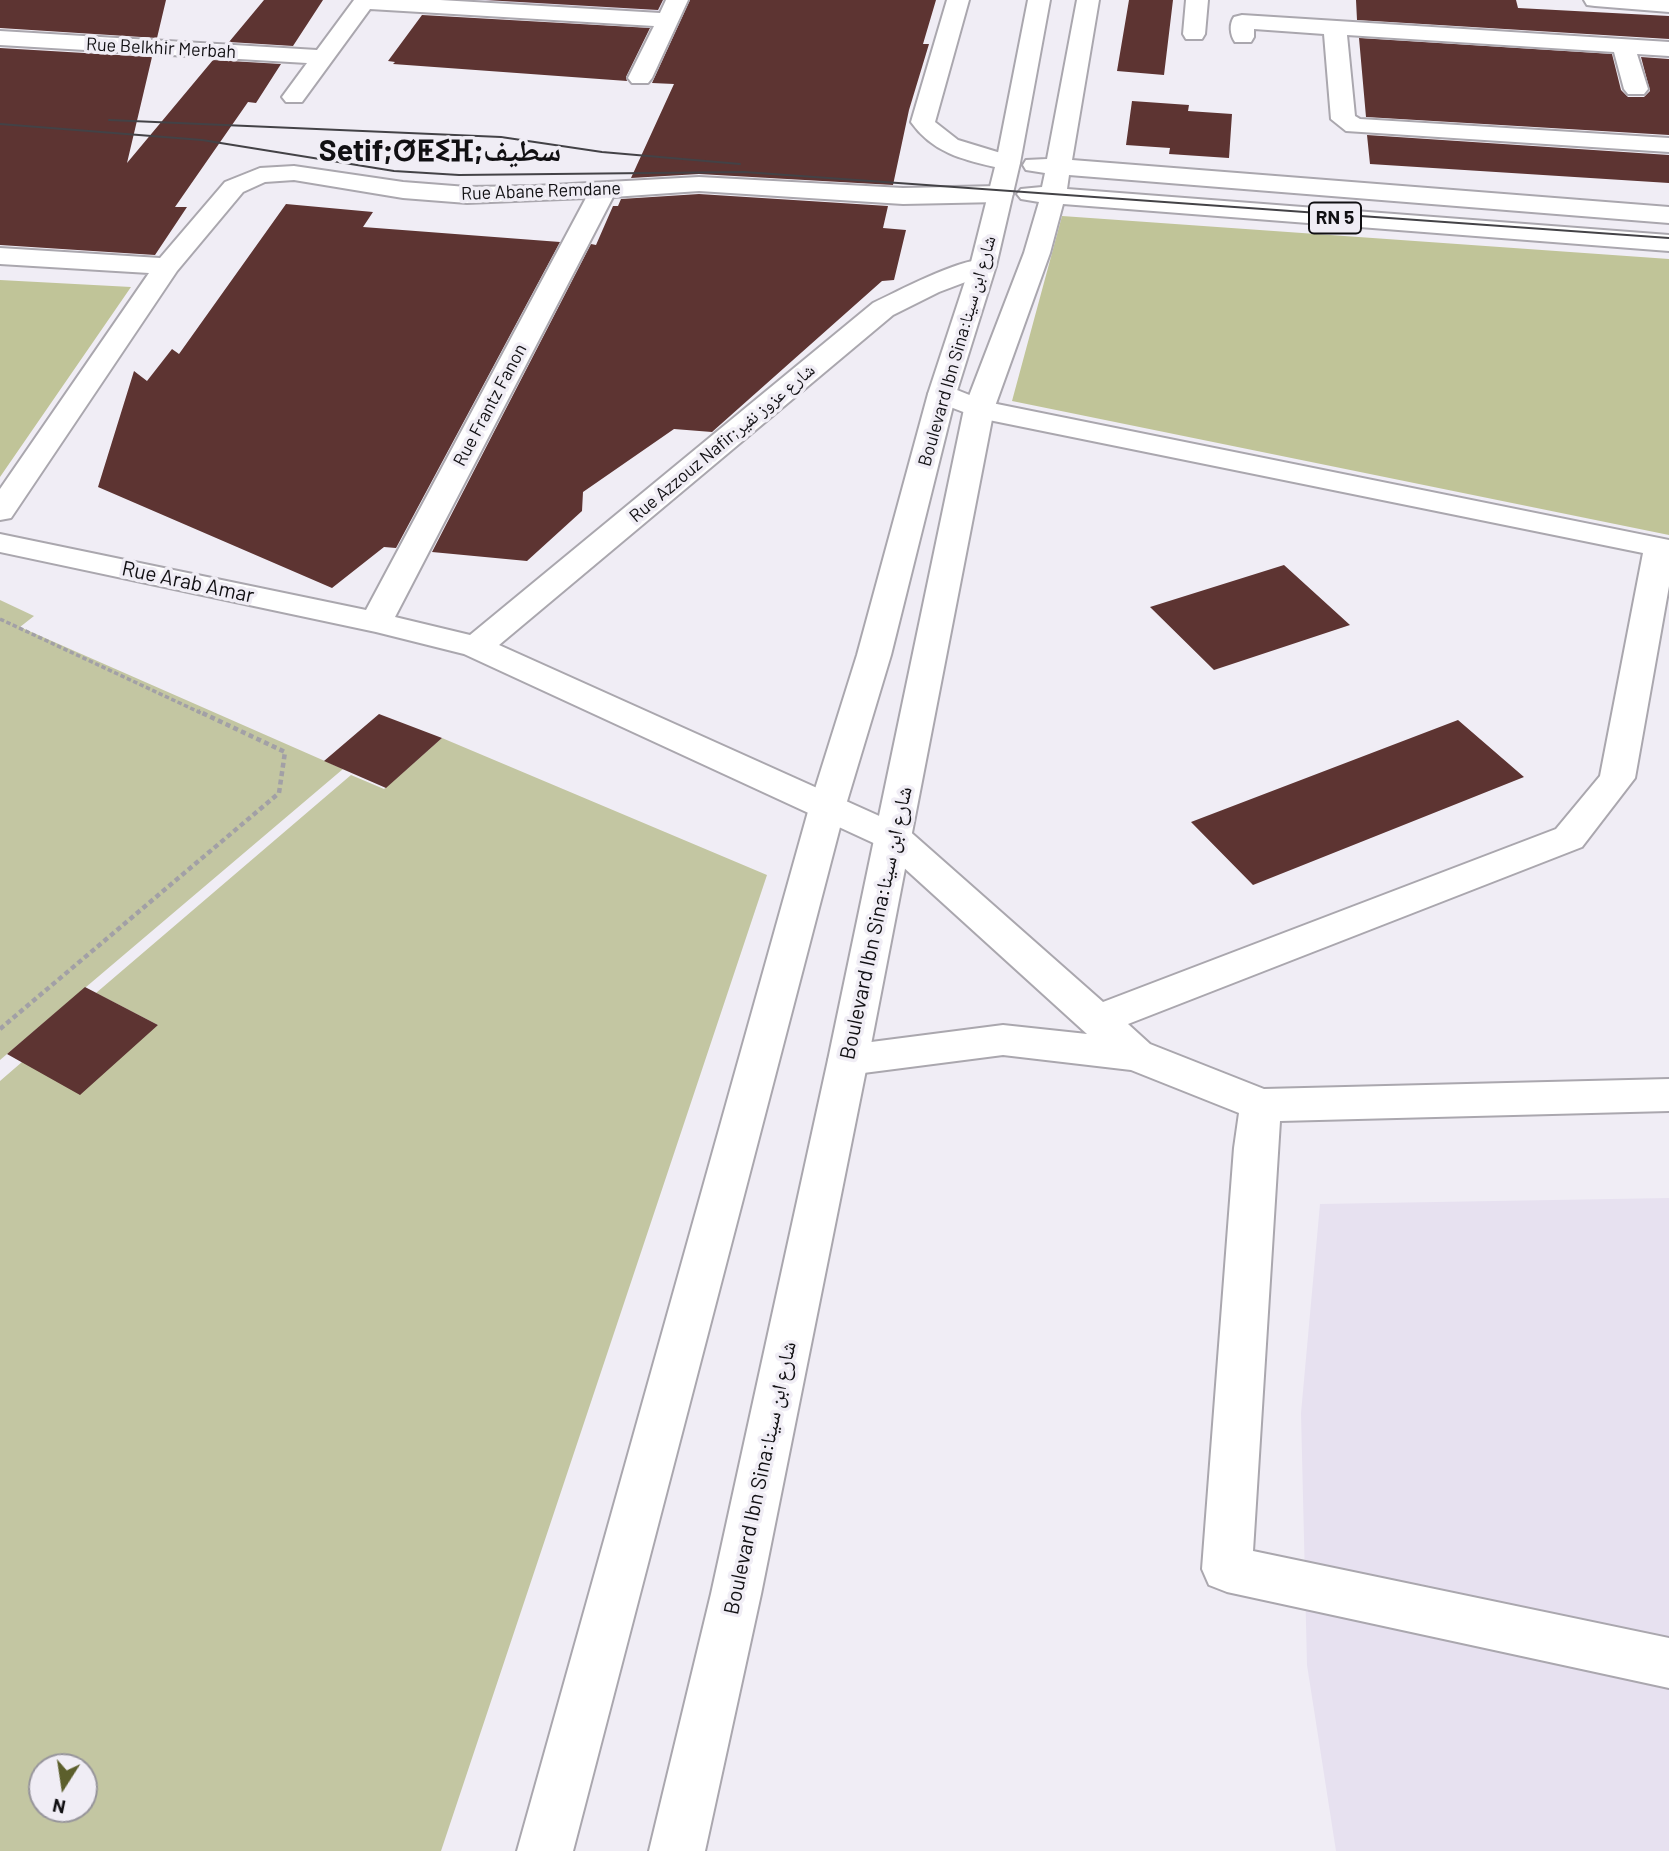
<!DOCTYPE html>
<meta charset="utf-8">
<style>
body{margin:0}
#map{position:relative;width:1669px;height:1851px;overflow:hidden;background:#f0edf5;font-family:Barlow,sans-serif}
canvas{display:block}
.north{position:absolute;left:28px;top:1753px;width:70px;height:70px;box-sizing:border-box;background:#f0edf5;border:2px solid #97959b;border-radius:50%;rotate:192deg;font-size:19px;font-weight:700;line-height:28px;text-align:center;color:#111013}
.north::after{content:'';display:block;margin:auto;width:24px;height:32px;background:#5c5f2c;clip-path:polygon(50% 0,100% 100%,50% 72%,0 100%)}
</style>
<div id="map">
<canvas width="1669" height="1851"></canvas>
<div class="north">N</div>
</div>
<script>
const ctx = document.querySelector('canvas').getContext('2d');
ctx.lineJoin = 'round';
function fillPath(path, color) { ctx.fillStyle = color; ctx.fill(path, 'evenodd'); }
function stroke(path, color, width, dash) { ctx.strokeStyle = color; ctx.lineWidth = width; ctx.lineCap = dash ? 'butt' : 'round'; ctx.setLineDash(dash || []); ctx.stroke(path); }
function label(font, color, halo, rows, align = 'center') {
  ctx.font = font + ' Barlow,"Noto Naskh Arabic","Noto Sans Tifinagh",sans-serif'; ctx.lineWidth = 7; ctx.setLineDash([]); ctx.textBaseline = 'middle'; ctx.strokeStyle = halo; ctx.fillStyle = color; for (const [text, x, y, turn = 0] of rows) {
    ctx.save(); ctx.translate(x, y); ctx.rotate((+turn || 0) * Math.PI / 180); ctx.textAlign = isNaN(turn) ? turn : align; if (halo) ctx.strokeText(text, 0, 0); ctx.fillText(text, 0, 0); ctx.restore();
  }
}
const built = new Path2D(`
 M 433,0 L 666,0 L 659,13 Z
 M 1669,1198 L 1669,1851 L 1336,1851 L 1307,1665 L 1301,1413 L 1320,1204 Z`);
const green = new Path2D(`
 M 0,600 L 34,616 L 20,627 L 343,769 L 0,1060 Z
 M 442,738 L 767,875 L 441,1851 L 0,1851 L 0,1081 L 22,1062 L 158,1025 L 96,993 L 351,775 L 384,789 ZM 42,1767 L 84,1767 L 84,1809 L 42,1809 Z`);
const forest = new Path2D(`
 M 1062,216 L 1669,259 L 1669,535 L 1012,401 Z
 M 0,280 L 131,287 L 0,477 Z`);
const building = new Path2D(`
 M 0,0 L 166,0 L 157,38 L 0,28 Z
 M 264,0 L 323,0 L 293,46 L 229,42 Z
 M 485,0 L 663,0 L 658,10 Z
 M 690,0 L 936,0 L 923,44 L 929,44 L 909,110 L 893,185 L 699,174 L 631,178 L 674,84 L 652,83 Z
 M 1129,0 L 1173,0 L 1164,75 L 1117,71 Z
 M 1356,0 L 1516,0 L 1518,8 L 1669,16 L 1669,39 L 1357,20 Z
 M 422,15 L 650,28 L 626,77 L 627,81 L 393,64 L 395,62 L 388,61 Z
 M 1359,38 L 1612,54 L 1621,90 L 1628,97 L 1644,97 L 1650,91 L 1641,57 L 1669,59 L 1669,135 L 1366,117 Z
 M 0,48 L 152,57 L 127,163 L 213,60 L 281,64 L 256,103 L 248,102 L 175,207 L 187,207 L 155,255 L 0,245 Z
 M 1132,101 L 1189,105 L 1188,111 L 1232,114 L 1229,158 L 1169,154 L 1170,148 L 1126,145 Z
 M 1367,135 L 1669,155 L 1669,183 L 1370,164 Z
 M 699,194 L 888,206 L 883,228 L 906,230 L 894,280 L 882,281 L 712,432 L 674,429 L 583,492 L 582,511 L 527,561 L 432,552 L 591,244 L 596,245 L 613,206 L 618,206 L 621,199 Z
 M 286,204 L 373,212 L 363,227 L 560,242 L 396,548 L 384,547 L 332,588 L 98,487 L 134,371 L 147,381 L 172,349 L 179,354 Z
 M 1284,565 L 1350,625 L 1214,670 L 1150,607 Z
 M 379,714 L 442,738 L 386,788 L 324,761 Z
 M 1458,720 L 1524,777 L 1253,885 L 1191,822 Z
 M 85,987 L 158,1025 L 80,1095 L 7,1054 Z`);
const pathFar1 = new Path2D(`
 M 0,619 L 201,713`);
const path = new Path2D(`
 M 0,1029 L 279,793 L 285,752 L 198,711`);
const street = new Path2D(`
 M 354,0 L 440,0 L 660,13 L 666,0 L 688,0 L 652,78 L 648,83 L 632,83 L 628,78 L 654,26 L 370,9 L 302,102 L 286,102 L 282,97 L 307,63 L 0,45 L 0,31 L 317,50 Z
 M 947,0 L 969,0 L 935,122 L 958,140 L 1017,158 L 1020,163 L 1017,168 L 1008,170 C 970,161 935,156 911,122 Z
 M 1186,0 L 1208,0 L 1205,34 L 1202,39 L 1186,39 L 1183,34 Z
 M 1584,0 L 1669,0 L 1669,12 L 1595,6 L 1587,5 Z
 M 1242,15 L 1669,42 L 1669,56 L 1637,54 L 1648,89 L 1644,94 L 1628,94 L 1624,89 L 1614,52 L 1347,35 L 1355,116 L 1360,119 L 1669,138 L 1669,152 L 1346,131 L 1331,119 L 1324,34 L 1254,29 L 1254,37 L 1251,42 L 1235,42 C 1230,35 1229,24 1234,17 Z
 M 294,166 L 403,182 L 467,187 L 535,186 L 699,177 L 903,188 L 1000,186 L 1009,189 L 1013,194 L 1009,199 L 1000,202 L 903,204 L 699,191 L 613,197 L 395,617 L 470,635 L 873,303 C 899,291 967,254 992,260 L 996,266 L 992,272 L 939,292 L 893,315 L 499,645 L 906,828 L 1103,1002 L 1556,829 L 1600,776 L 1643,553 L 979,418 L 932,400 L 928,394 L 932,388 L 942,385 L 952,388 L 987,402 L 1669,540 L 1669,586 L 1635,778 L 1582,847 L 1128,1024 L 1150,1044 L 1264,1089 L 1669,1079 L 1669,1111 L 1280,1121 L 1253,1551 L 1669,1638 L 1669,1688 L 1227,1592 L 1209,1585 L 1202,1569 L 1234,1148 L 1239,1113 L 1131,1070 L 1003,1055 L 848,1075 L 834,1071 L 828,1060 L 834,1049 L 848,1045 L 1003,1025 L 1087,1034 L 880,846 L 464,654 L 376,632 L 0,552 L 0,534 L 366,610 L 586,198 L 467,203 L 403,198 L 294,180 L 265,182 L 243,192 L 177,271 L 11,518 L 0,520 L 0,489 L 149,273 L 0,264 L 0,248 L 160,258 L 225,182 L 260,168 Z`);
const primary = new Path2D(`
 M 1028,0 L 1050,0 L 1020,163 L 996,266 L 956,394 L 891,655 L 845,808 L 573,1851 L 517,1851 L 809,808 L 857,655 L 928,394 L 970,266 L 996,163 Z
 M 1077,0 L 1099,0 L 1072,160 L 1669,207 L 1669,223 L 1069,175 L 1067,189 L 1669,235 L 1669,251 L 1063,204 L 1050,253 L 994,409 L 868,1060 L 761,1594 L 705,1851 L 649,1851 L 711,1594 L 828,1060 L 964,409 L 1024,253 L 1039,202 L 1021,199 L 1017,194 L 1021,189 L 1042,187 L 1045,173 L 1026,170 L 1023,165 L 1026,160 L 1047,159 Z`);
const tram = new Path2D(`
 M 109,120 L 501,137 L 602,152 L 740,164
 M 0,124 L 202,140 L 394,171 L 459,175 L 744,172 L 1669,238`);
const farStreetnames = [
 ["Rue Belkhir Merbah",161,48,3],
 ["Rue Abane Remdane",541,191,-2],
 ["Boulevard Ibn Sina:شارع ابن سينا",957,351,-74],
 ["Rue Frantz Fanon",490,405,-62],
 ["Rue Azzouz Nafir;شارع عزوز نفير",722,443,-40]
];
const shields = [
 [1335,218,52]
];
const shieldNames = [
 ["RN 5",1335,218]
];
const streetNames = [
 ["Rue Arab Amar",188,582,12],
 ["Boulevard Ibn Sina:شارع ابن سينا",876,923,-78],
 ["Boulevard Ibn Sina:شارع ابن سينا",760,1478,-78]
];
const farTownnames = [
 ["Setif;ⵚⵟⵉⴼ;سطيف",440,151]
];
fillPath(built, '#e7e1f0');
fillPath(green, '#c3c6a2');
fillPath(forest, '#c0c498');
fillPath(building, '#5d3432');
stroke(street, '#aaa7ae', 4);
stroke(primary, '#aaa7ae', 4);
stroke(pathFar1, '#a2a0a6', 3.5, [4.5, 2.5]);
stroke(path, '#a2a0a6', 4.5, [5, 3.5]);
fillPath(street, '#fff');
fillPath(primary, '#fff');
stroke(tram, '#434246', 2);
label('18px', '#111013', '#f0edf5', farStreetnames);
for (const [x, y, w] of shields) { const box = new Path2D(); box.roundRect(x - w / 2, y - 15.5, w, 31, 5); ctx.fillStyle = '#f0edf5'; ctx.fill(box); stroke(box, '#111013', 2); }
label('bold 19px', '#111013', null, shieldNames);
label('21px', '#111013', '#f0edf5', streetNames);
label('bold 30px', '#111013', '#f0edf5', farTownnames);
</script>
